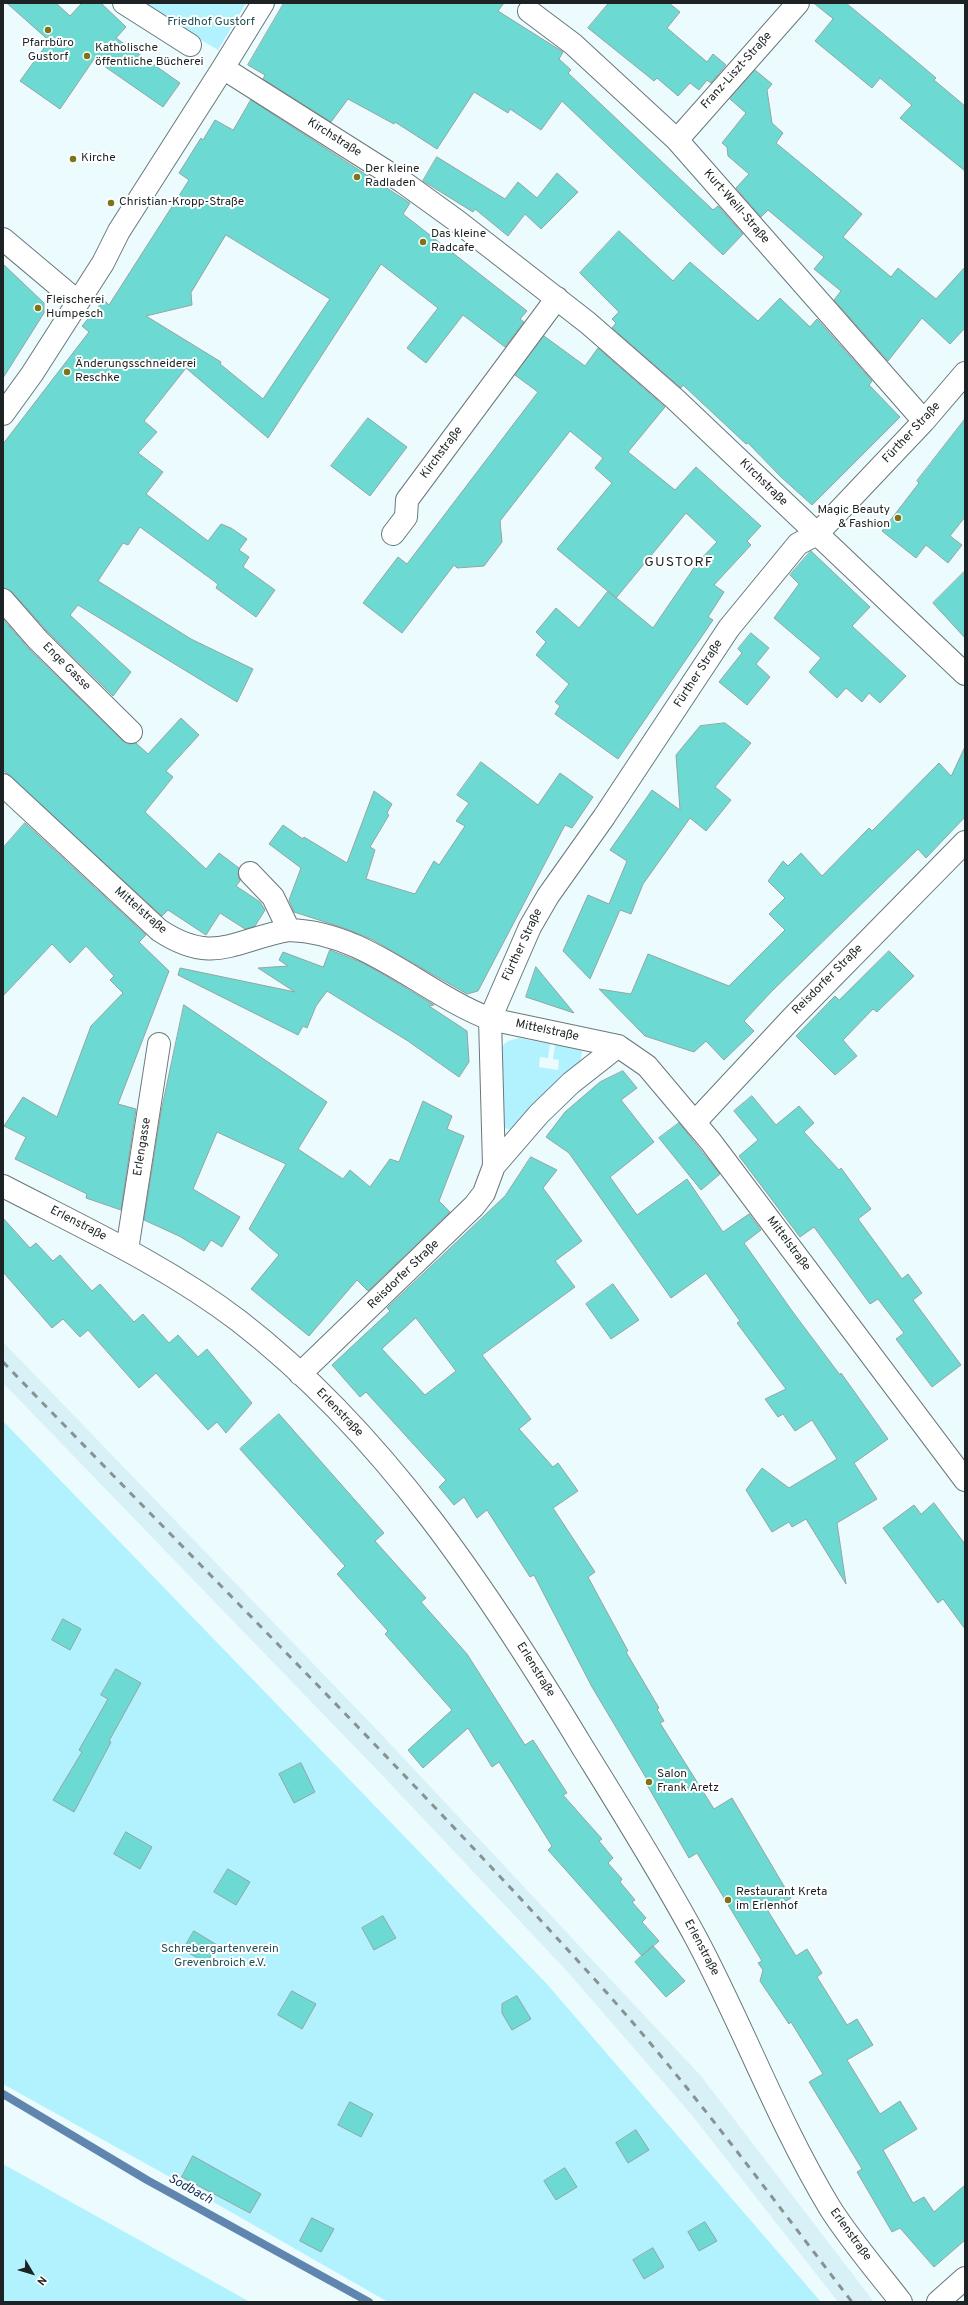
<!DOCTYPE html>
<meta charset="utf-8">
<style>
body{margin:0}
#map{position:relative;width:968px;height:2305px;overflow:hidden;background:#ebfbfe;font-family:Overpass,sans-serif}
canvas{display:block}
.frame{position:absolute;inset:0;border:4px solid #1d2324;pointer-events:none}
.north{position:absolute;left:12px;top:2253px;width:40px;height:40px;-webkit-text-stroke:3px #fff;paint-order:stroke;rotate:128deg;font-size:11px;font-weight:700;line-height:16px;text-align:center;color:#1d2324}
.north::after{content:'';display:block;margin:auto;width:14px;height:18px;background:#1d2324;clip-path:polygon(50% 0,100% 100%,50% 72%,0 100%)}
</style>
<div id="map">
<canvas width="968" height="2305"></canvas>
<div class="frame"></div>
<div class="north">N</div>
</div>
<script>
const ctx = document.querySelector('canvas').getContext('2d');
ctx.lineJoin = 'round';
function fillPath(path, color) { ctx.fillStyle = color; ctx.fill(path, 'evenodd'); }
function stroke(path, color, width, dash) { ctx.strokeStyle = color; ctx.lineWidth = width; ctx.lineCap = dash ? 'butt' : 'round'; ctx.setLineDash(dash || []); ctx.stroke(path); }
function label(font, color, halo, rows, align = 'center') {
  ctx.font = font + ' Overpass,sans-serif'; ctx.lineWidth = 4; ctx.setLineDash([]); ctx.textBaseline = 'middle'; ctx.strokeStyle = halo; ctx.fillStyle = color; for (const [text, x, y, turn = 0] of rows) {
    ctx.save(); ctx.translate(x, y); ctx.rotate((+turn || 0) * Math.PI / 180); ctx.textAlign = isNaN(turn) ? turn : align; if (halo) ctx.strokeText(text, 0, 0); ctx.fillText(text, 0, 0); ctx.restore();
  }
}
const built = new Path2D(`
 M 3,1342 L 380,1733 L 701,2076 L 874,2302 L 838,2302 L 691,2114 L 565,1969 L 382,1775 L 3,1383 Z`);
const green = new Path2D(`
 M 138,3 L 246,3 L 218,50 Z
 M 519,1038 L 550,1044 L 548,1058 L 540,1057 L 539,1067 L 558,1070 L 559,1060 L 553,1059 L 555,1044 L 578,1047 L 582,1052 L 580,1064 L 513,1129 L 507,1129 L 502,1125 L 500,1048 L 508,1041 Z
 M 3,1421 L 546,1983 L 821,2302 L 388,2302 L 168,2176 L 3,2084 Z
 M 3,2164 L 250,2302 L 3,2302 Z`);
const stream = new Path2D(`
 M 3,2094 L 147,2180 L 369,2302`);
const building = new Path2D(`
 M 7,3 L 56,3 L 70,16 L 82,3 L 101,3 L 126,27 L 116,38 L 180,83 L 163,107 L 94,59 L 60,109 L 20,81 L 49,41 Z
 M 284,3 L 504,3 L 498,11 L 563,52 L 559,59 L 571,70 L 568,73 L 713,210 L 718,206 L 743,234 L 723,255 L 562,101 L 541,130 L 510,109 L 508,113 L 474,92 L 437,149 L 395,122 L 394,124 L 348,99 L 331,122 L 263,79 L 265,75 L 248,65 Z
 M 609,3 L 669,3 L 680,12 L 667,28 L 707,62 L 713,54 L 726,65 L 711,83 L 707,80 L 699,90 L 690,83 L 678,96 L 657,78 L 654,81 L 588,28 Z
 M 814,3 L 846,3 L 916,61 L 936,78 L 934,80 L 965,106 L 965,171 L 900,118 L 912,105 L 880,78 L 872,88 L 815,41 L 833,19 Z
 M 755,70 L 772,84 L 767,90 L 772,123 L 783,133 L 776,143 L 862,214 L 843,237 L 891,277 L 898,268 L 936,299 L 965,267 L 965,328 L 950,344 L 922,318 L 888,361 L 834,300 L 841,291 L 814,269 L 824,257 L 768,210 L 761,217 L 736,188 L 749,174 L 728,156 L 727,147 L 722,143 L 746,113 L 730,99 Z
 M 251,100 L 410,203 L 403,214 L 527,311 L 520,319 L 524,322 L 505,347 L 463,315 L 426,363 L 407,348 L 438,308 L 381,264 L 268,438 L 186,368 L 144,421 L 157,432 L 138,453 L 163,472 L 146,494 L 208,541 L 221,524 L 231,528 L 247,539 L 239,550 L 249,557 L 243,567 L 275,590 L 256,617 L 216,588 L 218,584 L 140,527 L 128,545 L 123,543 L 98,581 L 191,639 L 253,669 L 237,702 L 78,605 L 70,615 L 131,672 L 113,696 L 47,631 L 12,592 L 3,588 L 3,444 L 89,332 L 82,326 L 104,300 L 109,305 L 189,180 L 179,173 L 201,138 L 203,140 L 215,120 L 233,130 ZM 226,235 L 330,299 L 263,399 L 220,364 L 221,362 L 146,316 L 192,305 L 191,293 Z
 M 437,157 L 505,199 L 518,182 L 537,198 L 557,173 L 578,192 L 541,229 L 525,214 L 508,236 L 475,209 L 473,212 L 423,181 Z
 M 619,231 L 673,281 L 690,262 L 758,321 L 780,298 L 810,327 L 817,319 L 872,381 L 869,385 L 900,417 L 812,505 L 781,477 L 748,443 L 746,444 L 683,385 L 681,388 L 612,328 L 616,323 L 612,319 L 619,312 L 580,273 Z
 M 3,264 L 44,303 L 44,313 L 3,378 Z
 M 544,336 L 585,366 L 598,348 L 665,407 L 628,452 L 675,490 L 696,467 L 761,526 L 747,541 L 751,545 L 714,585 L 724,592 L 708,617 L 713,620 L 618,759 L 555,714 L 560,706 L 555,702 L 569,684 L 536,655 L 546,642 L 536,632 L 556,608 L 579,628 L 608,591 L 653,628 L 698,562 L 717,542 L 686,513 L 616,598 L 557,549 L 612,483 L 595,468 L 603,458 L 570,431 L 500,521 L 502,542 L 484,566 L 457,568 L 454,565 L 402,633 L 363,603 L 398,557 L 407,564 L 538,392 L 515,375 Z
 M 368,418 L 407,447 L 370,496 L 331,466 Z
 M 965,419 L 965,517 L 950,536 L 962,545 L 948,563 L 926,545 L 916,558 L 882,531 L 919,483 L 917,481 Z
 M 811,551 L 870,607 L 852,626 L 906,676 L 880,703 L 869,693 L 862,702 L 846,688 L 837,698 L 809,672 L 821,658 L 774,618 L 799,584 L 790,575 Z
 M 965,571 L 965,638 L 933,603 Z
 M 3,619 L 29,649 L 123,741 L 128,744 L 136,743 L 148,754 L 181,718 L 199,735 L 166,771 L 173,777 L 145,812 L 206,869 L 219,853 L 239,868 L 238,876 L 240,881 L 236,886 L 260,902 L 265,910 L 255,926 L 245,929 L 220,913 L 206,935 L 168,910 L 162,916 L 3,770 Z
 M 751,633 L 769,648 L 756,664 L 770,677 L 747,705 L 719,682 L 742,653 L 738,649 Z
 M 725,723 L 751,743 L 715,787 L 731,800 L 706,831 L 690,818 L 643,884 L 631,914 L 620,910 L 590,979 L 563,951 L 588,895 L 609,904 L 627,861 L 610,850 L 652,790 L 680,810 L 676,755 L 700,726 Z
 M 965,747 L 965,817 L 926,858 L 918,849 L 772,991 L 744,1021 L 754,1031 L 724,1060 L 706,1041 L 694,1052 L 645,1036 L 599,989 L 631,994 L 648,954 L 729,986 L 785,930 L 769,914 L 785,898 L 768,881 L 783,861 L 788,866 L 801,853 L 822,876 L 869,828 L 872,831 L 939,763 L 951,776 Z
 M 481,762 L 538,805 L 560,773 L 593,797 L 572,828 L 565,825 L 478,991 L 467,994 L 373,940 L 347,929 L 294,912 L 289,900 L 301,868 L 269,844 L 283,825 L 303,839 L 304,837 L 347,863 L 374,791 L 392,804 L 387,813 L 389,815 L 370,847 L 375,850 L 366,879 L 415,894 L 434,861 L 439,865 L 465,826 L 456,821 L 469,803 L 457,795 Z
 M 25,823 L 146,935 L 139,942 L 169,971 L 118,1104 L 136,1109 L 121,1210 L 86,1198 L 87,1194 L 15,1159 L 26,1137 L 4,1126 L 23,1097 L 57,1117 L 91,1026 L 123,993 L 110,980 L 114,976 L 86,946 L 70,963 L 52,944 L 3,996 L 3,848 Z
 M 330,950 L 363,963 L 386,976 L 434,1005 L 429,1006 L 467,1031 L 469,1062 L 459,1077 L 408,1041 L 327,991 L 316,1006 L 307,1028 L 303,1026 L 298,1035 L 178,975 L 180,968 L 295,992 L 258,968 L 288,966 L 279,960 L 283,952 L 323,967 Z
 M 889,951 L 914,976 L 877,1012 L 873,1009 L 843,1040 L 857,1056 L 835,1075 L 796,1036 L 835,996 L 839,1000 Z
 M 536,967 L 574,1013 L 526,997 Z
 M 184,1005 L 327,1102 L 298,1149 L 343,1179 L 350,1170 L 370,1187 L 390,1159 L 399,1162 L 423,1101 L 452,1116 L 447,1129 L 464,1136 L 439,1201 L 450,1212 L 368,1291 L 357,1280 L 309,1336 L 251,1289 L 279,1255 L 249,1229 L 286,1164 L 217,1132 L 193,1189 L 240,1217 L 222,1247 L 211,1240 L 204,1251 L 179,1236 L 144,1220 L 161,1112 Z
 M 623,1071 L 637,1088 L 621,1100 L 654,1142 L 610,1177 L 637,1215 L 687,1179 L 723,1232 L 749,1214 L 761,1230 L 744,1243 L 795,1315 L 840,1375 L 841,1373 L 888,1439 L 854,1463 L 877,1499 L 837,1523 L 846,1584 L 806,1519 L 792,1527 L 789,1522 L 772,1532 L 746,1490 L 762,1468 L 789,1488 L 837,1459 L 812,1420 L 795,1431 L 783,1414 L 778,1417 L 765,1399 L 786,1389 L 737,1323 L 740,1321 L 706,1273 L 671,1298 L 569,1153 L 546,1137 L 565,1112 L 600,1082 Z
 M 752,1096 L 776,1125 L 799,1106 L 814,1123 L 804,1132 L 839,1170 L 841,1168 L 871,1209 L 858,1219 L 902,1279 L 908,1274 L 922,1293 L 913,1300 L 961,1365 L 932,1387 L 896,1339 L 904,1333 L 878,1299 L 870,1304 L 814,1227 L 800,1237 L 739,1156 L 758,1140 L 734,1111 Z
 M 679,1123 L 720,1174 L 701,1190 L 659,1138 Z
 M 531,1157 L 557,1170 L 543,1188 L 582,1241 L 555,1261 L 575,1287 L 482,1355 L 531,1419 L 519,1429 L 553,1467 L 558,1463 L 578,1491 L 553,1508 L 595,1572 L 588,1577 L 628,1651 L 626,1652 L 659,1708 L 657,1709 L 664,1721 L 660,1723 L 714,1809 L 732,1798 L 791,1898 L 768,1911 L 796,1956 L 807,1949 L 822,1973 L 817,1977 L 847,2025 L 857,2019 L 873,2045 L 847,2060 L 880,2114 L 900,2101 L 917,2129 L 883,2150 L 913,2203 L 924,2197 L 934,2212 L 965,2185 L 965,2240 L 934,2267 L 900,2228 L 892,2232 L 857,2172 L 862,2169 L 809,2082 L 823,2074 L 791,2022 L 789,2024 L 760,1981 L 763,1970 L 758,1963 L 762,1961 L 697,1853 L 689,1858 L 646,1783 L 648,1781 L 592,1687 L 534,1575 L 530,1577 L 487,1510 L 477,1518 L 464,1497 L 454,1505 L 439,1487 L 446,1480 L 366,1392 L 360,1397 L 332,1365 L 390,1311 L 387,1308 L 505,1196 ZM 416,1318 L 456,1371 L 425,1395 L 382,1349 Z
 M 3,1218 L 30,1248 L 36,1243 L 53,1261 L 60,1255 L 92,1291 L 100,1284 L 134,1322 L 143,1314 L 169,1343 L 178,1335 L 198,1357 L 207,1349 L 252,1403 L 226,1433 L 217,1422 L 208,1430 L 156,1373 L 139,1388 L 88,1330 L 80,1337 L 63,1319 L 52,1328 L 3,1272 Z
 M 613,1284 L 639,1320 L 611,1339 L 586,1304 Z
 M 279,1414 L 384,1533 L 375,1541 L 426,1598 L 421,1602 L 467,1654 L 525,1745 L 533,1740 L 567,1793 L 563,1795 L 602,1839 L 599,1841 L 613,1858 L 608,1863 L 622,1879 L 620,1882 L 635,1900 L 632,1902 L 646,1918 L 642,1922 L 659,1941 L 642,1956 L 548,1850 L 552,1846 L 499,1762 L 492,1767 L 468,1728 L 423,1768 L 408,1750 L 452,1710 L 385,1634 L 388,1631 L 337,1574 L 345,1566 L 240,1449 Z
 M 934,1503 L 965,1544 L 965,1629 L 943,1599 L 938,1603 L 883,1528 L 914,1505 L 921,1514 Z
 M 63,1619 L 81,1629 L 70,1650 L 52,1640 Z
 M 116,1669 L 141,1683 L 109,1741 L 111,1742 L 74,1812 L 53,1800 L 82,1752 L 79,1750 L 108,1699 L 101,1695 Z
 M 301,1763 L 315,1792 L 294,1803 L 279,1774 Z
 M 126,1832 L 152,1847 L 140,1869 L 114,1854 Z
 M 228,1869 L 250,1882 L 236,1905 L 214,1892 Z
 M 383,1916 L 396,1938 L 374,1950 L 362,1928 Z
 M 194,1931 L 217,1945 L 207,1963 L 183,1950 Z
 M 653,1946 L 685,1981 L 666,1997 L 635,1962 Z
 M 292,1991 L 316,2004 L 302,2029 L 278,2015 Z
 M 517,1996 L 531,2019 L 512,2030 L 502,2013 L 502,2004 Z
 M 350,2102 L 373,2114 L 361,2137 L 338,2125 Z
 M 636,2130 L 649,2150 L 628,2163 L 616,2143 Z
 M 193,2156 L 261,2194 L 250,2213 L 182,2177 Z
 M 565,2168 L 577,2187 L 556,2200 L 544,2181 Z
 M 312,2218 L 334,2229 L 321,2252 L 300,2241 Z
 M 705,2222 L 717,2241 L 699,2251 L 688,2232 Z
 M 653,2248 L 664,2267 L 644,2279 L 633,2260 Z`);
const street = new Path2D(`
 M 124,3 L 190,45
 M 529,11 L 573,44 L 677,140 L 924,421
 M 223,68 L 403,182 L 457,221 L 588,323 L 675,399 L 965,674
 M 677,140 L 798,3
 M 3,239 L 78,302
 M 3,414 L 32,374 L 103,263 L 119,231 L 223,68 L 263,3
 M 393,534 L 406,517 L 407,500 L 557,298
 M 3,600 L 38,640 L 131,732
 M 3,785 L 159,930 C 213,966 234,940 289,930 C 366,932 421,992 490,1019 L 618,1046 L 647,1066 L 711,1142 L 965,1480
 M 250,873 L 273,897 L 289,930
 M 695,1122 L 792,1018 L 965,842
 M 494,1166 L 490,1019 L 530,927 L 548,896 L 604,817 L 729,628 L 798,544 L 817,534 L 924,421 L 965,373
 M 3,1186 C 84,1228 167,1266 239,1321 C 385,1434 489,1592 583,1748 C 622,1811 661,1873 696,1938 C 743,2026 778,2122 830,2208 C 851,2241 877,2271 901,2302
 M 127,1250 L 159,1044
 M 300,1374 L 474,1206 L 484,1193 L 494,1166 L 539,1114 L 571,1083 L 618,1046
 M 938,2302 L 965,2278`);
const rail = new Path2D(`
 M 3,1362 C 202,1568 406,1771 598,1983 C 689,2084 769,2194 852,2302`);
const markers = [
 [48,30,4,"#7c7417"],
 [87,56,4,"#7c7417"],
 [73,159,4,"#7c7417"],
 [357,177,4,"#7c7417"],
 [111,203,4,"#7c7417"],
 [423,242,4,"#7c7417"],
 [38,308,4,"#7c7417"],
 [67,372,4,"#7c7417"],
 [898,518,4,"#7c7417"],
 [649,1782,4,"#7c7417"],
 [728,1900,4,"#7c7417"]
];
const parkNames = [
 ["Friedhof Gustorf",211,23],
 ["Schrebergartenverein",220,1950],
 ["Grevenbroich e.V.",220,1964]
];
const poiNames = [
 ["Pfarrbüro",48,44,"center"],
 ["Gustorf",48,58,"center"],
 ["Katholische",95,49],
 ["öffentliche Bücherei",95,63],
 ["Kirche",81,159],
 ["Der kleine",365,170],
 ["Radladen",365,184],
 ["Christian-Kropp-Straße",119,203],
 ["Das kleine",431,235],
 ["Radcafe",431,249],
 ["Fleischerei",46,301],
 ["Humpesch",46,315],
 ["Änderungsschneiderei",75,365],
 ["Reschke",75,379],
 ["Magic Beauty",890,511,"right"],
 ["& Fashion",890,525,"right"],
 ["Salon",657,1775],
 ["Frank Aretz",657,1789],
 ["Restaurant Kreta",736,1893],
 ["im Erlenhof",736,1907]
];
const streetNames = [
 ["Franz-Liszt-Straße",737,71,-48],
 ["Kirchstraße",334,138,32],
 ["Kurt-Weill-Straße",736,207,49],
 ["Fürther Straße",912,433,-47],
 ["Kirchstraße",442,453,-53],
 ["Kirchstraße",763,483,44],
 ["Enge Gasse",66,667,45],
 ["Fürther Straße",699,674,-57],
 ["Mittelstraße",140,911,41],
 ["Fürther Straße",523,945,-65],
 ["Reisdorfer Straße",828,980,-45],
 ["Mittelstraße",547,1031,12],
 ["Erlengasse",143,1147,-81],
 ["Erlenstraße",78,1224,27],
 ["Mittelstraße",788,1244,53],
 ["Reisdorfer Straße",404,1275,-44],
 ["Erlenstraße",339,1413,46],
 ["Erlenstraße",535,1670,58],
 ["Erlenstraße",701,1948,62],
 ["Erlenstraße",850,2235,54]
];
const waterNames = [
 ["Sodbach",190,2190,29]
];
const quarterNames = [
 ["GUSTORF",679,563]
];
fillPath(built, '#d8f1f6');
fillPath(green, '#b2f2fe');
stroke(stream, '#6086af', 8);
fillPath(building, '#6cdad2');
stroke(building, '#95a4a2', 1);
stroke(street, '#6a787b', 24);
stroke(street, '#fff', 22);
stroke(rail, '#879294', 3, [7, 7]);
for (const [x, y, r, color] of markers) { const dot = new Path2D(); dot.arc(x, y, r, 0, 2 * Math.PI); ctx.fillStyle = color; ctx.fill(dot); stroke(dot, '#fff', 1.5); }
label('12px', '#215159', '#fff', parkNames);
label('12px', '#1d2324', '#fff', poiNames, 'left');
label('12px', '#1d2324', '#fff', streetNames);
label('italic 13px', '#0c3056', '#fff', waterNames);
ctx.letterSpacing = '1px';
label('14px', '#1d2324', '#fff', quarterNames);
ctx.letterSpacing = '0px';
</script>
